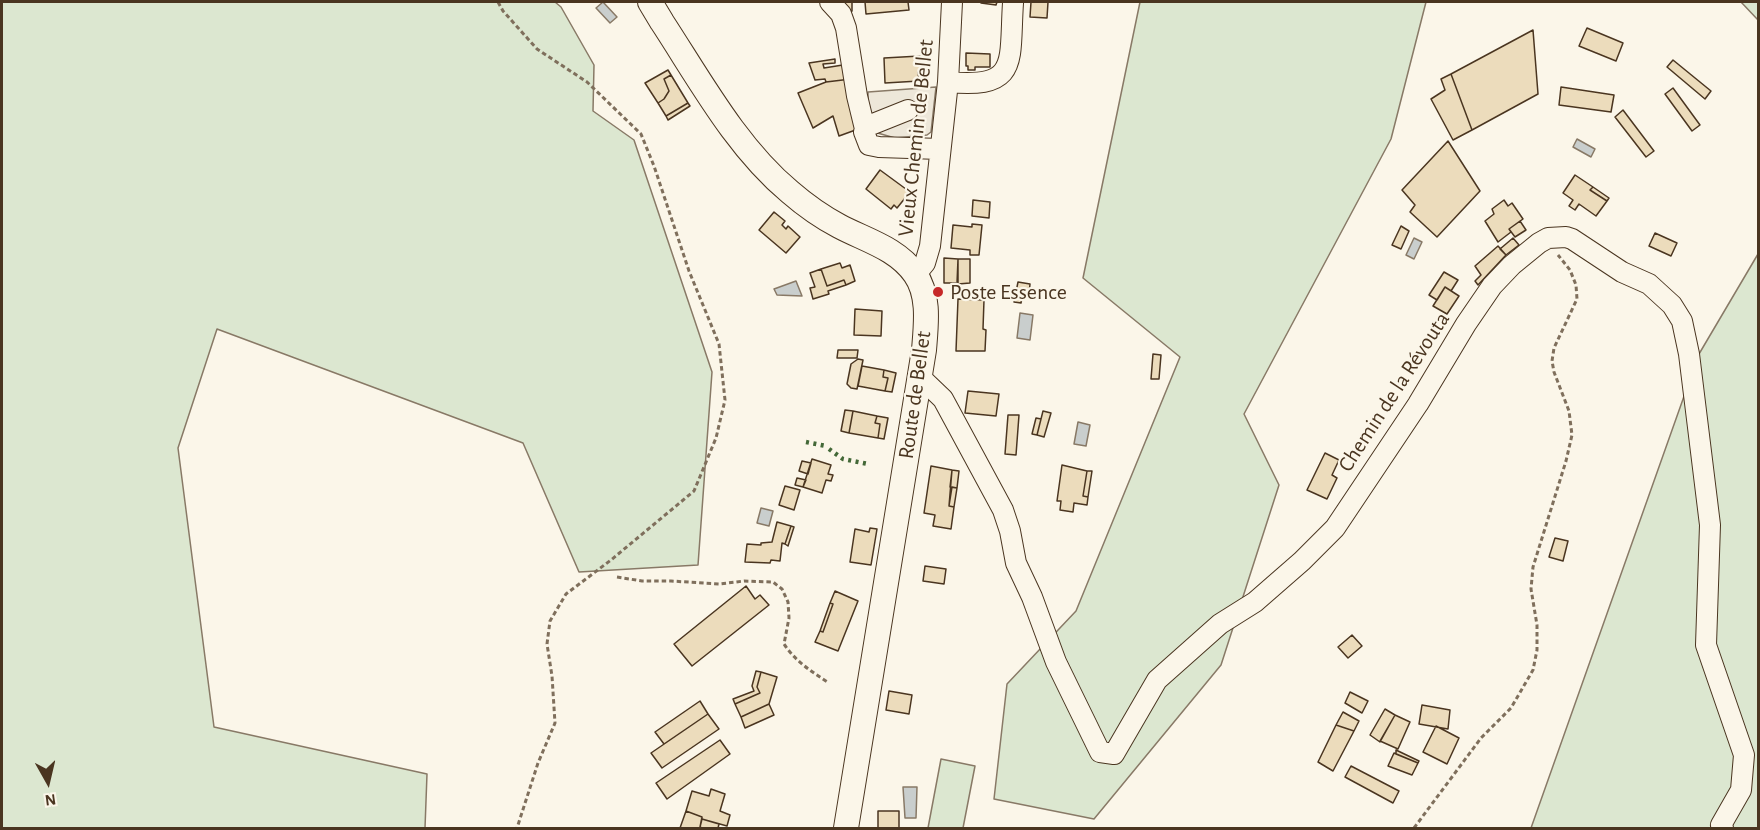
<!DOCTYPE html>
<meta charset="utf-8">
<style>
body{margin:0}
#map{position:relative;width:1760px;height:830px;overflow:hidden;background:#fbf6e9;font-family:"Alegreya Sans",sans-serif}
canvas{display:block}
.frame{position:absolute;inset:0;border:3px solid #4a3520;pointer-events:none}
.north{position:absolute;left:18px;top:752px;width:60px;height:60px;-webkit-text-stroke:4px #fbf6e9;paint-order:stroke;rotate:172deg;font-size:16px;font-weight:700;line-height:24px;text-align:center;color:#4a3520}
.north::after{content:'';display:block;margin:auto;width:21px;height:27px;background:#4a3520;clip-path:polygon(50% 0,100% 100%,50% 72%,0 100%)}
</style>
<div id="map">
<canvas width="1760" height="830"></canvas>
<div class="frame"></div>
<div class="north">N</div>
</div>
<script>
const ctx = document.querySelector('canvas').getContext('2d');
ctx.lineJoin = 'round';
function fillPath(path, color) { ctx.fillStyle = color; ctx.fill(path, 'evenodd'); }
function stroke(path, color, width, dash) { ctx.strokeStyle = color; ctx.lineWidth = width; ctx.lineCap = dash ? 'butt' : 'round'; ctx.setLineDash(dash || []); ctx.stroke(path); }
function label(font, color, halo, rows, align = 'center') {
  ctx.font = font + ' "Alegreya Sans",sans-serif'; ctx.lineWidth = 4.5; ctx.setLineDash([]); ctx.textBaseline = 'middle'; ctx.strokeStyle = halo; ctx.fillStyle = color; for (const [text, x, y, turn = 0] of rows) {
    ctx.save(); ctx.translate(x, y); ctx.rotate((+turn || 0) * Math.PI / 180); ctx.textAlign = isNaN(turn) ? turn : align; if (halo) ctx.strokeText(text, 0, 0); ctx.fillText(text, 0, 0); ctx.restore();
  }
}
const green = new Path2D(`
 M 2,2 L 555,2 L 561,7 L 594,65 L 593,111 L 634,140 L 712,372 L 698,565 L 579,572 L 523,443 L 217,329 L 178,448 L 214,727 L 427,774 L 425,828 L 2,828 Z
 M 1140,2 L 1426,2 L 1391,139 L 1244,414 L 1279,485 L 1221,665 L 1094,819 L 994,799 L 1007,684 L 1076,611 L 1180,357 L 1083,278 Z
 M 1741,2 L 1758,2 L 1758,20 Z
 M 1758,254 L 1758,828 L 1531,828 L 1699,354 Z
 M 941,759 L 975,766 L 963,828 L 928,828 Z`);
const parking = new Path2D(`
 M 936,87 L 931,132 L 927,135 L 895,138 L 874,132 L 864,100 L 868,99 L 868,92 Z`);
const water = new Path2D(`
 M 603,2 L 617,17 L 610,23 L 596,8 Z
 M 1577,139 L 1595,149 L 1591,157 L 1573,147 Z
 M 1414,238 L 1422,242 L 1414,259 L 1406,255 Z
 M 796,281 L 802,296 L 777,295 L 774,289 Z
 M 1020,313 L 1033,315 L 1030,340 L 1017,338 Z
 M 1078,422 L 1090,425 L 1086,446 L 1074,444 Z
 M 761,508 L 773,511 L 769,526 L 757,523 Z
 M 903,787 L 917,787 L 916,818 L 905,818 Z`);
const building = new Path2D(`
 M 843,2 L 852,2 L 852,11 L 847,13 Z
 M 865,2 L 908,2 L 909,10 L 866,14 Z
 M 981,2 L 997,2 L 996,5 L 981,3 Z
 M 1031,2 L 1048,2 L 1047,18 L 1030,17 Z
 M 1587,28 L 1623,43 L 1616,61 L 1579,46 Z
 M 1533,30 L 1538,94 L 1472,130 L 1451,74 Z
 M 966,53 L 990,54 L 990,67 L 975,67 L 975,70 L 968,70 L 968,66 L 966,66 Z
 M 920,56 L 921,72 L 918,72 L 919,81 L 885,83 L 884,58 Z
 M 835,59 L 835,63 L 823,64 L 824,68 L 849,64 L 851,79 L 826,82 L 825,79 L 815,80 L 809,63 Z
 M 1673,60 L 1711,91 L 1705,99 L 1667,67 Z
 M 668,70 L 671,75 L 664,79 L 669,91 L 664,99 L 658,103 L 645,83 Z
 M 1451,74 L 1472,130 L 1453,140 L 1431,99 L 1445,90 L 1441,79 Z
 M 671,75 L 688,103 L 666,116 L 658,103 L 664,99 L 669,91 L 664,79 Z
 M 851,79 L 861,128 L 839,136 L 833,116 L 813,128 L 798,93 L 826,82 Z
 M 1561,87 L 1614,95 L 1611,112 L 1559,105 Z
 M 1673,88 L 1700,125 L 1692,131 L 1665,94 Z
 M 688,103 L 690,106 L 668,120 L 666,116 Z
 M 1623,110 L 1654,151 L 1646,157 L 1615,117 Z
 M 1448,141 L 1480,191 L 1437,237 L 1410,212 L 1415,205 L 1402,190 Z
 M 880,170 L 910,192 L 897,208 L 894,205 L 891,209 L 866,189 Z
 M 1575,175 L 1593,187 L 1590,190 L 1607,201 L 1596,216 L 1579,204 L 1575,210 L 1569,206 L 1573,200 L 1563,193 Z
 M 1593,187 L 1609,198 L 1607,201 L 1590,190 Z
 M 973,200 L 990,202 L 989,218 L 972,216 Z
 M 1504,200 L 1508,206 L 1512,203 L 1523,219 L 1509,229 L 1511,232 L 1498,242 L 1485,221 L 1494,214 L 1492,209 Z
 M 774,212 L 785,221 L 782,225 L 786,229 L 788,226 L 800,237 L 786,253 L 759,230 Z
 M 1520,221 L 1526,230 L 1515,237 L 1509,229 Z
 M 972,224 L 982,225 L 979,255 L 970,255 L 970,250 L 951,248 L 953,225 L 972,227 Z
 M 1401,226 L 1409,231 L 1401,249 L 1392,245 Z
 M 1655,233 L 1677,243 L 1671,256 L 1649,246 Z
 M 1513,238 L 1519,245 L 1506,255 L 1500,249 Z
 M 1498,246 L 1506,255 L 1478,285 L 1475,281 L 1481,275 L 1475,266 Z
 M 944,258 L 958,259 L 957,283 L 944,283 Z
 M 958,259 L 970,259 L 970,283 L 958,284 Z
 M 840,263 L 842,268 L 850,265 L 855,281 L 846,285 L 844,280 L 827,286 L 821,269 Z
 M 821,269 L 827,286 L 844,280 L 846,285 L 828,291 L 829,294 L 813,299 L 810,288 L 815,287 L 810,273 Z
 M 1444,272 L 1458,280 L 1451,291 L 1445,287 L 1437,300 L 1429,295 Z
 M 1018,282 L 1030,284 L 1029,294 L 1023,293 L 1021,303 L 1014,302 Z
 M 1445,287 L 1459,296 L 1447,314 L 1433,306 Z
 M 958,299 L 984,300 L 983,329 L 986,330 L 985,351 L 956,351 Z
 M 855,309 L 882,311 L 881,336 L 854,335 Z
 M 838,350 L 858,350 L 857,358 L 837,358 Z
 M 1153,354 L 1161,355 L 1159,379 L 1151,379 Z
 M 858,359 L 863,360 L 857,389 L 851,388 L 847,384 L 851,364 Z
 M 862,366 L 884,370 L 883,377 L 888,378 L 885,391 L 858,386 Z
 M 884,370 L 896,373 L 892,392 L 885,391 L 888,378 L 883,377 Z
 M 968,391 L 999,394 L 996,416 L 965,413 Z
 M 845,410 L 853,411 L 849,433 L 841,431 Z
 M 853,411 L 877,416 L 875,423 L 880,424 L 878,438 L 849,433 Z
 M 1043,411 L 1051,413 L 1044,437 L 1037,435 Z
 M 1008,415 L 1019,415 L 1016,455 L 1005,454 Z
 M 877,416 L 888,418 L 884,439 L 878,438 L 880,424 L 875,423 Z
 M 1036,418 L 1041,419 L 1037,435 L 1032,434 Z
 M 1325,453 L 1339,460 L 1332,475 L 1337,478 L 1327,499 L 1307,490 Z
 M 812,459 L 831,465 L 828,474 L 833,475 L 831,481 L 826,480 L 822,493 L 803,487 Z
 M 802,461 L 811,463 L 808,474 L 799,471 Z
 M 1062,465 L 1087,471 L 1083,496 L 1088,497 L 1087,505 L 1074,503 L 1073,512 L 1060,510 L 1061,501 L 1057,501 Z
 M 931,466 L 952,470 L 949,506 L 954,507 L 951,529 L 933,526 L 935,515 L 924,513 Z
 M 952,470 L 959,471 L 957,488 L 950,487 Z
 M 1087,471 L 1092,471 L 1088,497 L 1083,496 Z
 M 797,478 L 806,480 L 803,487 L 795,485 Z
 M 785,486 L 800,490 L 794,510 L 779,505 Z
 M 952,487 L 957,488 L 954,507 L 949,506 Z
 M 777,522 L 791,526 L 785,544 L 782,543 L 780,561 L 771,560 L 770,563 L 745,562 L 747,544 L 761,545 L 761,543 L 772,542 Z
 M 791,526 L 794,527 L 788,546 L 785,544 Z
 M 870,528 L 877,529 L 871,565 L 850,562 L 855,529 L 869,532 Z
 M 1555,538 L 1568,541 L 1563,561 L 1549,557 Z
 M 925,566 L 946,569 L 944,584 L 923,581 Z
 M 746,586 L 755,599 L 760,595 L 769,605 L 692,666 L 674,644 Z
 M 835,591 L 858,601 L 838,651 L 815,642 L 820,631 L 823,632 L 833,604 L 830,603 Z
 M 830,603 L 833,604 L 823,632 L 820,631 Z
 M 1352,635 L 1362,646 L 1348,658 L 1338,647 Z
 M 756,671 L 761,672 L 757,687 L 760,693 L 735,704 L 733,699 L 754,691 L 752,686 Z
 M 761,672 L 777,677 L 769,704 L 741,717 L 735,704 L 760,693 L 757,687 Z
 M 889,691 L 912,695 L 909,714 L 886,710 Z
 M 1350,692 L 1368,701 L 1362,713 L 1345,703 Z
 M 700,701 L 708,714 L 664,744 L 655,732 Z
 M 769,704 L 774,715 L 745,728 L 741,717 Z
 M 1422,705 L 1450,710 L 1448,729 L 1419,724 Z
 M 1385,709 L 1395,715 L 1380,742 L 1370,735 Z
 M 1343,712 L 1359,721 L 1354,731 L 1336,725 Z
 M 708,714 L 719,729 L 662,768 L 651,753 Z
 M 1395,715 L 1410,722 L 1398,749 L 1380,741 Z
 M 1336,725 L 1354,731 L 1333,771 L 1318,762 Z
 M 1436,726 L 1459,738 L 1447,764 L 1423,752 Z
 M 720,740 L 730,754 L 667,799 L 656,783 Z
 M 1396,750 L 1419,761 L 1418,763 L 1396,754 Z
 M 1394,753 L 1418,763 L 1412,775 L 1388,766 Z
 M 1351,766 L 1399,791 L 1393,803 L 1345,777 Z
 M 711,789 L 725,794 L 720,811 L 730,815 L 727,826 L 702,819 L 702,817 L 686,811 L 692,791 L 709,796 Z
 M 686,811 L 702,817 L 700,827 L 702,828 L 680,828 Z
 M 878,811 L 899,811 L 899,828 L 878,828 Z
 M 702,819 L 719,824 L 718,828 L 702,828 L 700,827 Z`);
const path = new Path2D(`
 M 498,2 L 503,11 L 537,49 L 587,82 L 641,134 L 654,166 L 689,271 L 719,344 L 725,400 L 716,438 L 694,491 L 611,560 L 566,594 L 550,621 L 547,644 L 552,676 L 555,723 L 538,763 L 517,828
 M 617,577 L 642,581 L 671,581 L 719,584 L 744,581 L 773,582 L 782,589 L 788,602 L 789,618 L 784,644 C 795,661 812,672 829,683
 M 1414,828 L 1481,738 L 1511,708 L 1533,670 L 1537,650 L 1537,625 L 1531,589 L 1533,567 L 1566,461 L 1572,435 L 1569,411 L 1554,372 L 1552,361 L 1554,348 L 1577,299 L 1576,285 L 1570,270 L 1558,255`);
const minor = new Path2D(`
 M 830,2 L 841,14 L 846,28 L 857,96 L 865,129
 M 948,82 C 1020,89 1009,62 1013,3
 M 908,110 L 868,126 L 864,132 L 869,145 L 879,147 L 940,149
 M 915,275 L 925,263 L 930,246 L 948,82 L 952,2
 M 920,377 L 943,399 L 1003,510 L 1010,531 L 1016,563 L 1032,597 L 1056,662 L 1100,752 L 1114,754 L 1157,680 L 1220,624 L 1255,602 L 1302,561 L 1335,528 L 1418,404 L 1466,324 L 1492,286 L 1512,265 L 1539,243 L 1548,238 L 1566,237 L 1572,239 L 1622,272 L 1649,284 L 1672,305 L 1682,321 L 1689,354 L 1710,525 L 1706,645 L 1744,755 L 1741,790 L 1721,825 L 1723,828`);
const major = new Path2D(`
 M 650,2 L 662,22 C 700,80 736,147 790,192 C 805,205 822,217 839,226 C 865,240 897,248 915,274 C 930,295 926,325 924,350 L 846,828`);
const hedge = new Path2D(`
 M 806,442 L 826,446
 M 829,449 L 843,459 L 868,464`);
const markers = [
 [938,292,6,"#c62828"]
];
const streetNames = [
 ["Vieux Chemin de Bellet",916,138,-84],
 ["Chemin de la Révouta",1394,392,-57],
 ["Route de Bellet",915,395,-82]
];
const poiNames = [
 ["Poste Essence",950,292]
];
fillPath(green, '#dce7d0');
stroke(green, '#887966', 1.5);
fillPath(parking, '#ede7d9');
stroke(parking, '#887966', 1.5);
fillPath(water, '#c9cecd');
stroke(water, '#887966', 1.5);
fillPath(building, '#ecdcbc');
stroke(building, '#4a3520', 1.5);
stroke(minor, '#4a3520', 22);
stroke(major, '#4a3520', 26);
stroke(path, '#7f6f5c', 3, [4.5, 3]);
stroke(minor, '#fbf6e9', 20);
stroke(major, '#fbf6e9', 24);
stroke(hedge, '#436837', 4.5, [3, 4.5]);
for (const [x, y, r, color] of markers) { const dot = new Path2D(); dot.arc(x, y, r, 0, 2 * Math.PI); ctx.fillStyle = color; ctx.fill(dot); stroke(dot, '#fbf6e9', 2); }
label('22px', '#4a3520', '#fbf6e9', streetNames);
label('22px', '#4a3520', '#fbf6e9', poiNames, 'left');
</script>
